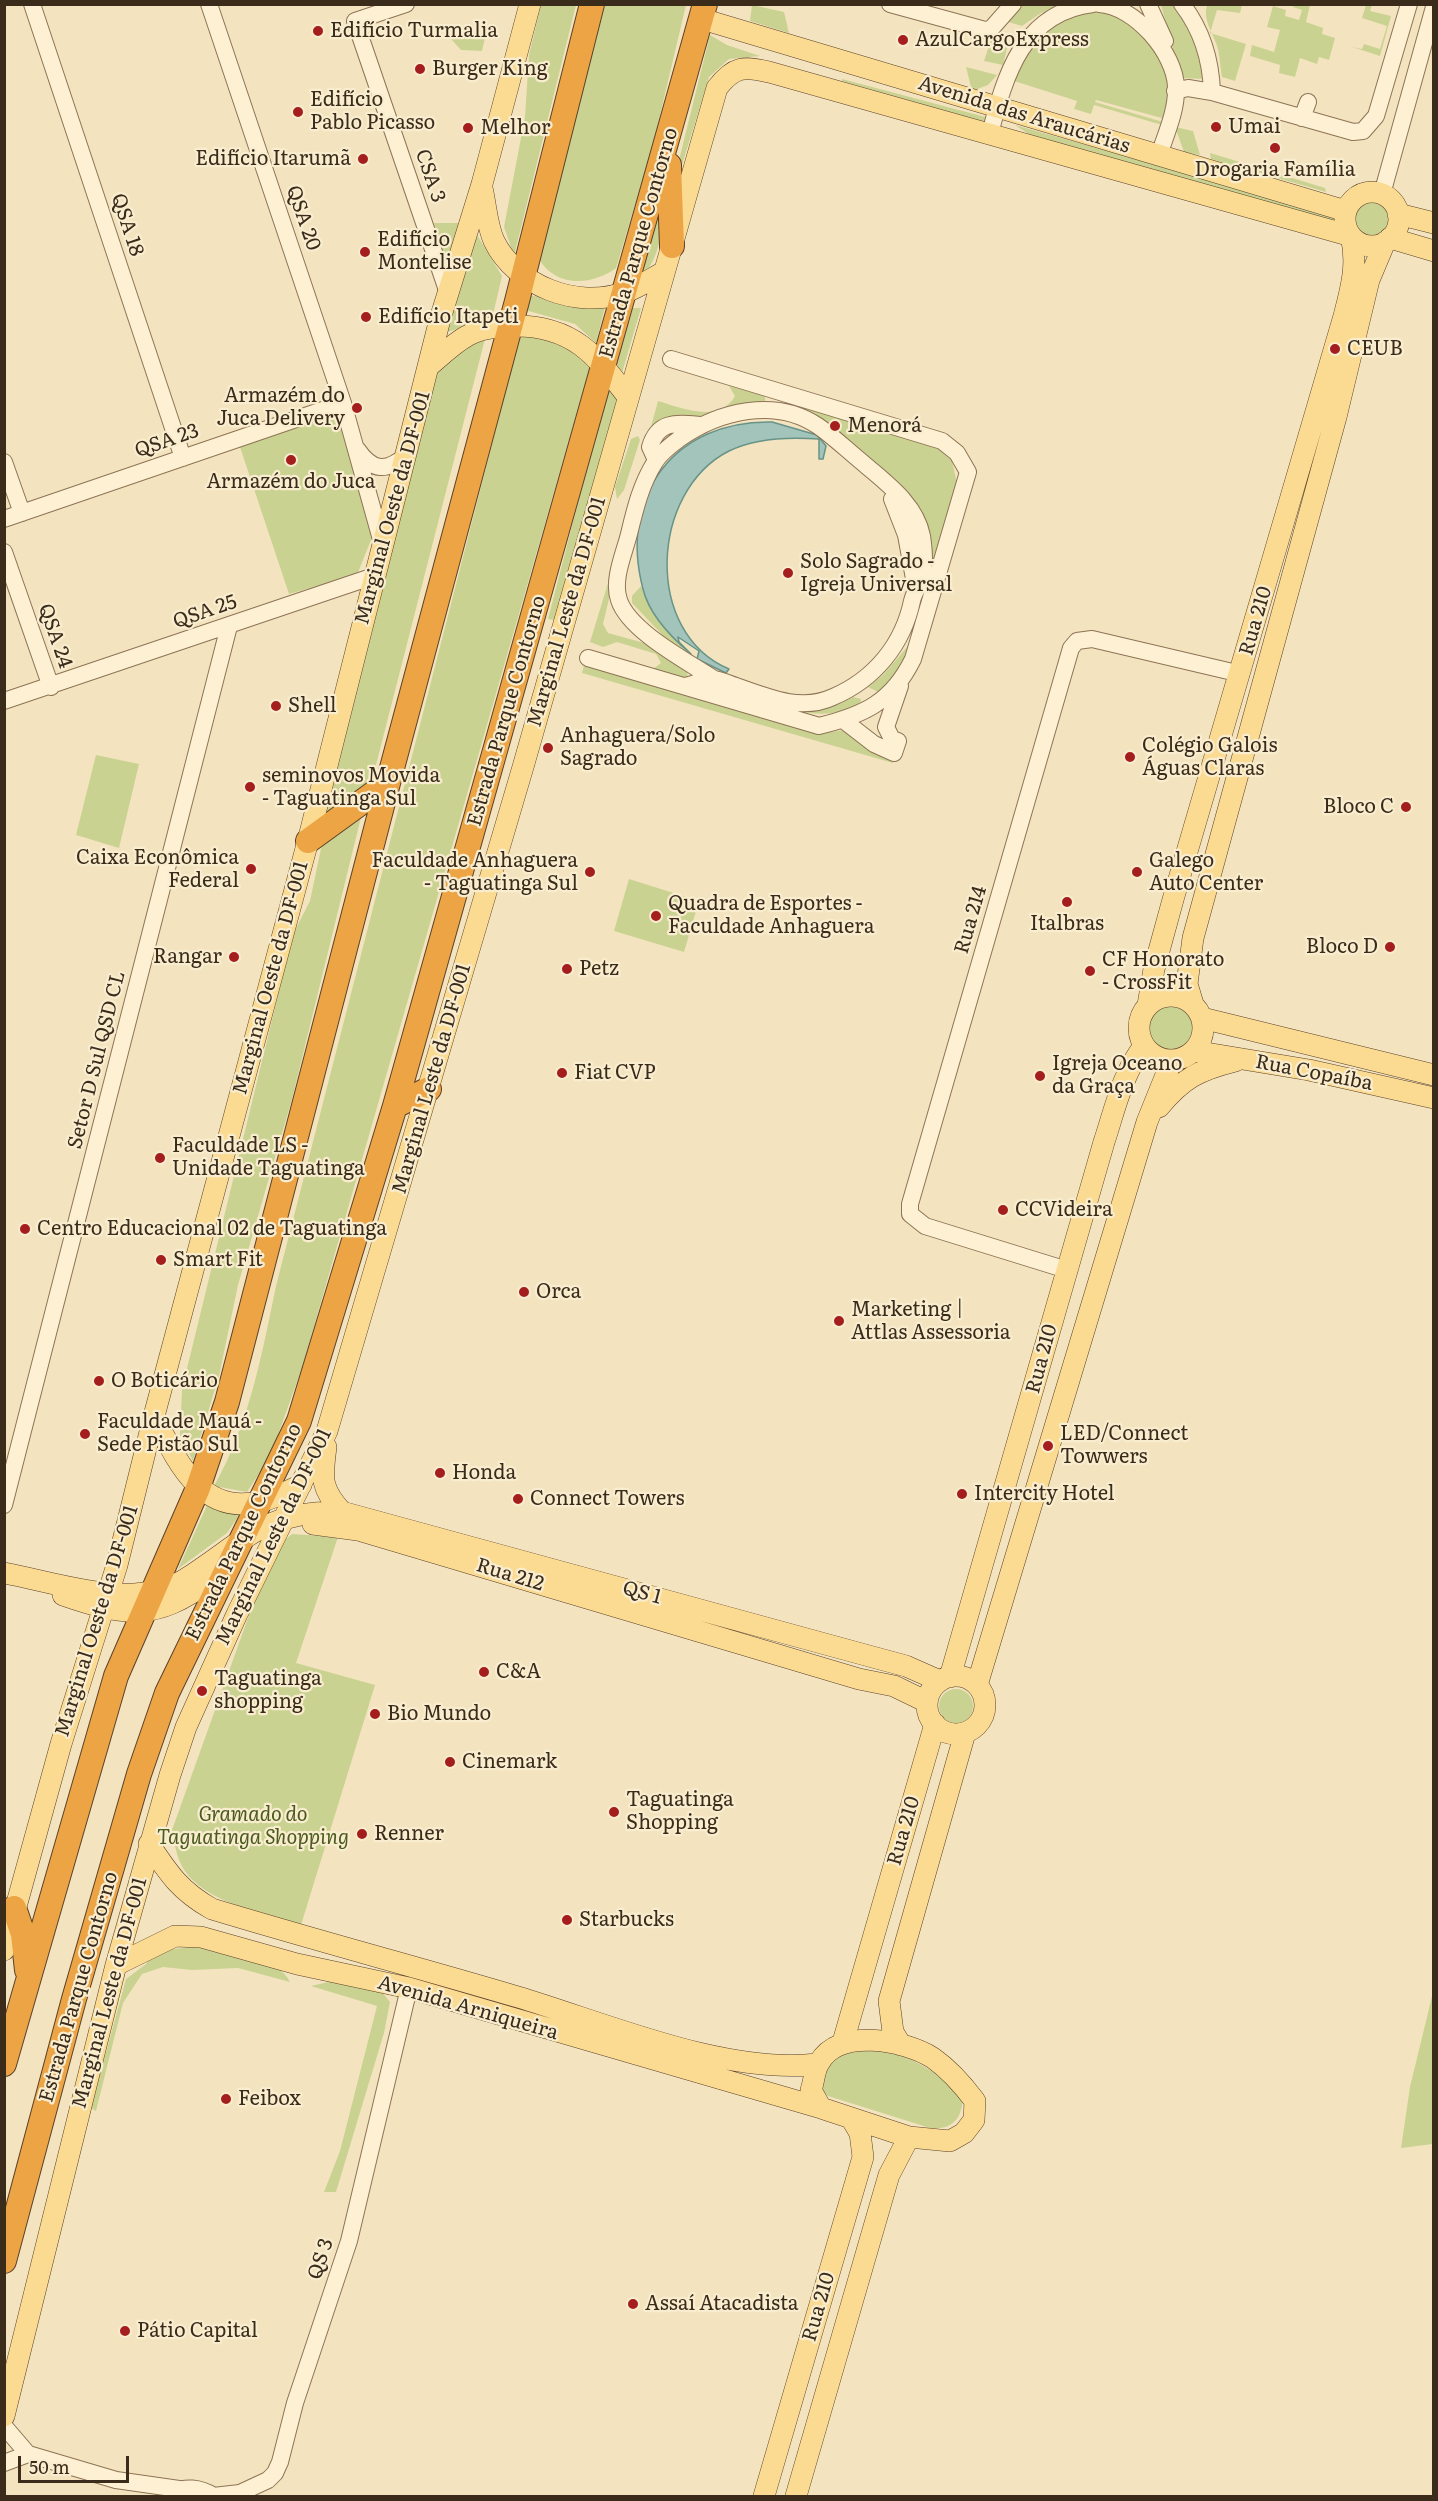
<!DOCTYPE html>
<meta charset="utf-8">
<style>
body{margin:0}
#map{position:relative;width:1438px;height:2501px;overflow:hidden;background:#f3e4bf;font-family:Literata,serif}
canvas{display:block}
.frame{position:absolute;inset:0;border:6px solid #3b2b1b;pointer-events:none}
.scale{position:absolute;left:18px;top:2456px;width:111px;height:27px;box-sizing:border-box;border:3px solid #3b2b1b;border-top:0;padding-left:8px;font-size:18px;line-height:21px;white-space:nowrap;color:#3b2b1b;-webkit-text-stroke:4px #f9edcf;paint-order:stroke}
</style>
<div id="map">
<canvas width="1438" height="2501"></canvas>
<div class="frame"></div>
<div class="scale">50 m</div>
</div>
<script>
const ctx = document.querySelector('canvas').getContext('2d');
ctx.lineJoin = 'round';
function fillPath(path, color) { ctx.fillStyle = color; ctx.fill(path, 'evenodd'); }
function stroke(path, color, width, dash) { ctx.strokeStyle = color; ctx.lineWidth = width; ctx.lineCap = dash ? 'butt' : 'round'; ctx.setLineDash(dash || []); ctx.stroke(path); }
function label(font, color, halo, rows, align = 'center') {
  ctx.font = font + ' Literata,serif'; ctx.lineWidth = 4.5; ctx.setLineDash([]); ctx.textBaseline = 'middle'; ctx.strokeStyle = halo; ctx.fillStyle = color; for (const [text, x, y, turn = 0] of rows) {
    ctx.save(); ctx.translate(x, y); ctx.rotate((+turn || 0) * Math.PI / 180); ctx.textAlign = isNaN(turn) ? turn : align; if (halo) ctx.strokeText(text, 0, 0); ctx.fillText(text, 0, 0); ctx.restore();
  }
}
const green = new Path2D(`
 M 541,5 L 576,5 L 514,256 L 504,227 L 525,117 L 529,55 Z
 M 600,5 L 686,5 L 652,149 L 616,268 C 592,286 554,288 538,257 Z
 M 752,5 L 784,12 L 789,33 L 750,21 Z
 M 1019,5 L 1059,5 L 1041,13 L 1022,26 L 1005,21 Z
 M 1103,5 L 1141,28 L 1169,74 L 1169,120 L 1096,100 L 1095,102 L 1163,122 L 1162,125 L 1094,105 L 1091,114 L 1074,109 L 1077,101 L 1011,80 L 1027,45 L 1069,10 Z
 M 1161,5 L 1177,5 L 1190,21 L 1206,79 L 1181,78 Z
 M 1207,5 L 1242,5 L 1240,13 L 1217,10 L 1210,33 L 1246,44 L 1235,81 L 1222,77 C 1220,66 1220,53 1216,43 C 1211,30 1203,19 1207,5 Z
 M 1294,5 L 1310,5 L 1306,22 L 1323,28 L 1322,34 L 1335,38 L 1329,60 L 1319,57 L 1317,64 L 1300,58 L 1295,77 L 1279,73 L 1280,65 L 1250,56 L 1252,45 L 1274,52 L 1280,30 L 1267,27 L 1273,6 L 1286,10 L 1285,16 L 1299,20 L 1302,10 L 1293,7 Z
 M 1366,5 L 1372,5 L 1370,11 L 1391,16 L 1380,56 L 1352,47 L 1362,49 L 1364,44 L 1380,49 L 1387,26 L 1362,18 Z
 M 475,34 L 485,38 L 482,51 L 461,50 L 451,39 Z
 M 710,35 L 727,45 L 760,56 L 729,59 L 709,77 L 682,165 L 678,164 Z
 M 991,40 L 1008,44 L 1003,65 L 984,61 Z
 M 966,67 L 997,75 L 988,85 L 972,91 Z
 M 842,79 L 989,118 L 987,123 L 842,81 Z
 M 1015,125 L 1340,217 L 1339,224 L 1030,135 Z
 M 1175,127 L 1193,131 L 1200,155 L 1184,152 Z
 M 1210,153 L 1325,188 L 1326,192 L 1211,159 Z
 M 665,190 C 663,221 663,255 641,278 Z
 M1352 220a20 20 0 1 1 40 0a20 20 0 1 1-40 0Z
 M 434,223 L 459,223 L 449,272 Z
 M 474,230 L 502,276 L 492,319 L 447,332 Z
 M 527,295 L 605,307 L 596,343 L 575,324 L 525,310 Z
 M 631,308 L 641,308 L 622,373 L 614,363 Z
 M 521,331 L 566,339 L 590,367 L 302,1368 L 270,1457 L 247,1492 L 214,1486 C 249,1425 262,1354 276,1286 Z
 M 486,335 L 376,765 L 366,784 L 323,817 L 438,363 Z
 M 729,386 L 765,396 L 765,403 L 647,441 L 658,401 C 682,408 719,424 735,396 Z
 M 607,390 L 621,393 L 555,620 L 548,619 Z
 M 791,402 L 931,443 L 952,461 L 958,488 L 931,589 L 918,515 L 790,405 Z
 M 336,408 L 375,530 L 357,575 L 289,594 L 239,444 Z
 M 638,436 L 640,440 L 624,490 L 617,499 L 615,487 L 631,439 Z
 M 609,580 L 613,582 L 603,624 L 608,633 L 655,646 L 686,665 L 688,678 L 685,681 L 653,669 L 661,663 L 656,654 L 617,642 L 603,647 L 590,642 Z
 M 641,586 L 661,624 L 690,655 L 674,647 L 632,603 L 632,596 Z
 M 913,640 L 896,678 L 878,692 L 868,687 L 883,675 Z
 M 584,665 L 810,729 L 830,732 L 844,730 L 895,755 L 893,763 L 582,673 Z
 M 853,697 L 861,699 L 860,706 C 837,714 821,716 798,711 L 837,705 Z
 M 96,755 L 139,764 L 119,848 L 76,835 Z
 M 363,809 L 292,1099 L 238,1285 L 219,1376 L 193,1461 L 180,1435 L 182,1389 L 293,934 L 310,901 L 323,839 Z
 M 629,879 L 699,901 L 684,952 L 614,931 Z
 M1149 1029a23 23 0 1 1 46 0a23 23 0 1 1-46 0Z
 M 210,1499 L 244,1508 L 227,1533 L 178,1569 Z
 M 292,1534 L 338,1537 L 296,1663 L 375,1685 L 301,1925 C 265,1914 196,1901 180,1862 C 176,1853 174,1841 172,1830 L 272,1551 Z
 M939 1706a17 17 0 1 1 34 0a17 17 0 1 1-34 0Z
 M 202,1945 C 226,1951 280,1958 290,1982 L 238,1968 L 192,1970 L 163,1967 L 142,1974 L 123,2003 L 96,2111 L 91,2108 L 126,1979 L 146,1964 L 154,1952 Z
 M 333,1981 L 382,1992 L 390,2002 L 384,2033 L 336,2192 L 324,2192 L 340,2151 L 377,2006 L 311,1986 Z
 M 1433,1992 L 1433,2144 L 1401,2148 L 1410,2087 Z
 M 880,2047 C 917,2061 935,2069 963,2099 C 961,2120 952,2130 930,2128 L 828,2096 L 821,2089 L 824,2066 L 836,2056 Z`);
const water = new Path2D(`
 M 772,422 L 817,435 L 826,446 L 823,459 L 819,459 L 819,439 C 791,437 755,438 729,451 C 650,491 643,633 729,669 L 726,673 L 697,659 L 699,651 L 678,637 L 679,642 L 691,654 C 672,638 649,614 643,589 C 618,495 675,420 772,422 Z`);
const minor = new Path2D(`
 M 32,4 L 183,458
 M 209,4 L 343,403 L 382,543
 M 406,4 L 355,21 L 448,293
 M 890,4 L 985,30 L 991,29 L 1013,4
 M 1099,4 C 1135,6 1175,53 1176,87 C 1177,110 1166,134 1159,155
 M 1148,4 L 1165,41
 M 1182,4 C 1202,30 1211,61 1212,92 L 1353,132 L 1363,131 L 1376,116 L 1409,4
 M 1175,91 L 1188,88 L 1212,92
 M 1302,118 L 1308,102
 M 990,134 C 1005,75 1023,12 1093,4
 M 1382,194 L 1434,7
 M 357,449 C 373,472 386,472 407,455
 M 656,460 L 650,447 C 658,420 677,423 701,425
 M 4,462 L 22,513
 M 892,499 L 906,535 L 915,584
 M 4,519 L 343,403
 M 4,552 L 51,687
 M 588,658 L 819,726 C 864,715 892,702 913,659 L 968,472 L 957,453 L 942,441 L 671,359
 M 685,686 C 694,684 704,679 713,679 C 720,679 729,684 736,686 C 767,697 801,712 833,697 C 875,679 903,644 912,601 C 914,592 919,587 921,579 C 926,566 924,549 922,536 C 916,504 886,483 863,463 C 848,451 834,437 818,426 C 775,397 719,411 679,439 C 671,445 660,453 655,462 C 641,484 635,509 629,534 C 624,554 612,580 619,600 C 629,631 687,661 714,679
 M 4,701 L 374,576
 M 843,720 L 874,744 L 894,753 L 898,741 L 892,739 L 886,727 L 900,686
 M 1067,1270 L 925,1226 L 910,1214 L 910,1204 L 1071,648 L 1077,641 L 1092,639 L 1241,674
 M 4,1505 L 229,626
 M 4,2426 L 28,2454 L 116,2480 L 179,2489
 M 4,2463 L 28,2454
 M 170,2493 C 186,2486 199,2487 214,2496
 M 213,2496 L 240,2493 L 268,2480 L 275,2473 L 280,2462 L 295,2403 L 349,2241 L 409,1988`);
const major = new Path2D(`
 M 702,19 L 1346,211
 M 482,188 C 486,205 487,226 494,241 C 516,286 577,309 623,293 C 638,288 651,279 664,272
 M1345 219a27 27 0 1 1 54 0a27 27 0 1 1-54 0Z
 M 1398,214 L 1434,223
 M 1390,238 L 1434,251
 M 430,365 C 442,355 454,343 467,336 C 481,328 500,326 516,326 C 573,326 596,355 628,397
 M1139 1028a32 32 0 1 1 64 0a32 32 0 1 1-64 0Z
 M 1193,1004 L 1187,984 L 1193,938 L 1336,417 L 1369,280 L 1385,242
 M 1202,1018 L 1434,1075
 M 1194,1051 L 1309,1070 L 1434,1098
 M 1159,1107 C 1183,1078 1199,1070 1235,1061
 M 154,1416 C 176,1459 201,1518 262,1501 C 275,1498 288,1491 301,1485
 M 326,1447 C 322,1478 320,1488 342,1512
 M 313,1524 L 358,1530 L 859,1679 L 894,1686 L 927,1702
 M 4,1573 C 59,1583 133,1611 184,1580 C 244,1542 264,1510 342,1512 L 869,1656 L 906,1666 L 940,1681
 M 63,1595 C 124,1616 156,1622 210,1580
 M927 1705a29 29 0 1 1 58 0a29 29 0 1 1-58 0Z
 M 950,1677 L 1104,1142 C 1115,1109 1122,1074 1144,1046
 M 977,1685 L 1147,1122 L 1172,1060
 M 149,1844 C 169,1874 180,1891 212,1909 C 314,1940 417,1967 518,1997 C 608,2024 725,2075 818,2064
 M 4,1950 L 61,1744 L 117,1565 L 154,1416 L 308,841 L 440,319 L 482,184 L 530,4
 M 116,1965 L 175,1936 L 201,1937 L 297,1964 L 409,1988 L 821,2108 L 909,2137 L 950,2141 L 964,2133 L 974,2120 L 975,2101 C 963,2085 950,2070 933,2058 C 905,2040 838,2027 819,2063 C 814,2071 814,2082 811,2090 L 821,2108
 M 843,2042 L 935,1724
 M 901,2045 L 893,2032 L 889,2001 L 965,1733
 M 4,2416 L 116,1965 L 170,1775 L 186,1727 L 237,1614 L 327,1431 L 523,767 L 717,88 C 734,66 744,66 769,72 L 1351,236 C 1358,264 1351,289 1344,316 L 1174,896 L 1154,969 L 1148,1005
 M 764,2496 L 863,2157 L 860,2133 L 851,2118
 M 796,2496 L 889,2175 L 909,2137`);
const highway = new Path2D(`
 M 669,165 L 672,246
 M 308,841 L 388,783
 M 395,1106 L 429,1089
 M 14,1908 L 23,1934 L 27,1970
 M 4,2064 L 116,1676 L 198,1488 L 227,1402 L 388,783 L 517,301 L 592,4
 M 4,2261 L 74,1999 L 139,1774 L 167,1693 L 299,1421 L 395,1106 L 705,4`);
const markers = [
 [318,31,6,"#a41e1e"],
 [903,40,6,"#a41e1e"],
 [420,69,6,"#a41e1e"],
 [298,112,6,"#a41e1e"],
 [1216,127,6,"#a41e1e"],
 [468,128,6,"#a41e1e"],
 [1275,148,6,"#a41e1e"],
 [363,159,6,"#a41e1e"],
 [365,252,6,"#a41e1e"],
 [366,317,6,"#a41e1e"],
 [1335,349,6,"#a41e1e"],
 [357,408,6,"#a41e1e"],
 [835,426,6,"#a41e1e"],
 [291,460,6,"#a41e1e"],
 [788,573,6,"#a41e1e"],
 [276,706,6,"#a41e1e"],
 [548,748,6,"#a41e1e"],
 [1130,757,6,"#a41e1e"],
 [250,787,6,"#a41e1e"],
 [1406,807,6,"#a41e1e"],
 [251,869,6,"#a41e1e"],
 [590,872,6,"#a41e1e"],
 [1137,872,6,"#a41e1e"],
 [1067,902,6,"#a41e1e"],
 [656,916,6,"#a41e1e"],
 [1390,947,6,"#a41e1e"],
 [234,957,6,"#a41e1e"],
 [567,969,6,"#a41e1e"],
 [1090,971,6,"#a41e1e"],
 [562,1073,6,"#a41e1e"],
 [1040,1076,6,"#a41e1e"],
 [160,1158,6,"#a41e1e"],
 [1003,1210,6,"#a41e1e"],
 [25,1229,6,"#a41e1e"],
 [161,1260,6,"#a41e1e"],
 [524,1292,6,"#a41e1e"],
 [839,1321,6,"#a41e1e"],
 [99,1381,6,"#a41e1e"],
 [85,1434,6,"#a41e1e"],
 [1048,1446,6,"#a41e1e"],
 [440,1473,6,"#a41e1e"],
 [962,1494,6,"#a41e1e"],
 [518,1499,6,"#a41e1e"],
 [484,1672,6,"#a41e1e"],
 [202,1691,6,"#a41e1e"],
 [375,1714,6,"#a41e1e"],
 [450,1762,6,"#a41e1e"],
 [614,1812,6,"#a41e1e"],
 [362,1834,6,"#a41e1e"],
 [567,1920,6,"#a41e1e"],
 [226,2099,6,"#a41e1e"],
 [633,2304,6,"#a41e1e"],
 [125,2331,6,"#a41e1e"]
];
const poiNames = [
 ["Edifício Turmalia",330,31],
 ["AzulCargoExpress",915,40],
 ["Burger King",432,69],
 ["Edifício",310,100],
 ["Pablo Picasso",310,123],
 ["Umai",1228,127],
 ["Melhor",480,128],
 ["Edifício Itarumã",351,159,"right"],
 ["Drogaria Família",1275,170,"center"],
 ["Edifício",377,240],
 ["Montelise",377,263],
 ["Edifício Itapeti",378,317],
 ["CEUB",1347,349],
 ["Armazém do",345,396,"right"],
 ["Juca Delivery",345,419,"right"],
 ["Menorá",847,426],
 ["Armazém do Juca",291,482,"center"],
 ["Solo Sagrado -",800,562],
 ["Igreja Universal",800,585],
 ["Shell",288,706],
 ["Anhaguera/Solo",560,736],
 ["Sagrado",560,759],
 ["Colégio Galois",1142,746],
 ["Águas Claras",1142,769],
 ["seminovos Movida",262,776],
 ["- Taguatinga Sul",262,799],
 ["Bloco C",1394,807,"right"],
 ["Caixa Econômica",239,858,"right"],
 ["Federal",239,881,"right"],
 ["Faculdade Anhaguera",578,861,"right"],
 ["- Taguatinga Sul",578,884,"right"],
 ["Galego",1149,861],
 ["Auto Center",1149,884],
 ["Quadra de Esportes -",668,904],
 ["Faculdade Anhaguera",668,927],
 ["Italbras",1067,924,"center"],
 ["Bloco D",1378,947,"right"],
 ["Rangar",222,957,"right"],
 ["CF Honorato",1102,960],
 ["- CrossFit",1102,983],
 ["Petz",579,969],
 ["Igreja Oceano",1052,1064],
 ["da Graça",1052,1087],
 ["Fiat CVP",574,1073],
 ["Faculdade LS -",172,1146],
 ["Unidade Taguatinga",172,1169],
 ["CCVideira",1015,1210],
 ["Centro Educacional 02 de Taguatinga",37,1229],
 ["Smart Fit",173,1260],
 ["Orca",536,1292],
 ["Marketing |",851,1310],
 ["Attlas Assessoria",851,1333],
 ["O Boticário",111,1381],
 ["Faculdade Mauá -",97,1422],
 ["Sede Pistão Sul",97,1445],
 ["LED/Connect",1060,1434],
 ["Towwers",1060,1457],
 ["Honda",452,1473],
 ["Intercity Hotel",974,1494],
 ["Connect Towers",530,1499],
 ["C&A",496,1672],
 ["Taguatinga",214,1679],
 ["shopping",214,1702],
 ["Bio Mundo",387,1714],
 ["Cinemark",462,1762],
 ["Taguatinga",626,1800],
 ["Shopping",626,1823],
 ["Renner",374,1834],
 ["Starbucks",579,1920],
 ["Feibox",238,2099],
 ["Assaí Atacadista",645,2304],
 ["Pátio Capital",137,2331]
];
const streetNames = [
 ["Avenida das Araucárias",1024,115,17],
 ["CSA 3",430,176,71],
 ["QSA 20",303,218,71],
 ["QSA 18",127,225,72],
 ["Estrada Parque Contorno",639,243,-74],
 ["QSA 23",167,441,-19],
 ["Marginal Oeste da DF-001",393,508,-75],
 ["QSA 25",205,612,-19],
 ["Marginal Leste da DF-001",567,612,-74],
 ["Rua 210",1256,621,-74],
 ["QSA 24",55,636,71],
 ["Estrada Parque Contorno",507,711,-74],
 ["Rua 214",971,920,-74],
 ["Marginal Oeste da DF-001",271,978,-75],
 ["Setor D Sul QSD CL",97,1060,-76],
 ["Rua Copaíba",1314,1073,11],
 ["Marginal Leste da DF-001",432,1079,-74],
 ["Rua 210",1042,1359,-75],
 ["Estrada Parque Contorno",244,1532,-64],
 ["Marginal Leste da DF-001",274,1537,-64],
 ["Rua 212",510,1575,17],
 ["QS 1",642,1593,15],
 ["Marginal Oeste da DF-001",97,1621,-73],
 ["Rua 210",904,1831,-74],
 ["Estrada Parque Contorno",79,1987,-74],
 ["Marginal Leste da DF-001",110,1993,-75],
 ["Avenida Arniqueira",468,2008,16],
 ["QS 3",321,2259,-72],
 ["Rua 210",819,2307,-74]
];
const parkNames = [
 ["Gramado do",253,1815],
 ["Taguatinga Shopping",253,1838]
];
fillPath(green, '#cad292');
fillPath(water, '#a3c4ba');
stroke(water, '#689389', 1.5);
stroke(minor, '#8e7355', 18);
stroke(major, '#5b412a', 22);
stroke(highway, '#5b412a', 26);
stroke(minor, '#fdf0d3', 16);
stroke(major, '#fbdb92', 21);
stroke(highway, '#eca445', 24);
for (const [x, y, r, color] of markers) { const dot = new Path2D(); dot.arc(x, y, r, 0, 2 * Math.PI); ctx.fillStyle = color; ctx.fill(dot); stroke(dot, '#f9edcf', 2); }
label('20px', '#3b2b1b', '#f9edcf', poiNames, 'left');
label('20px', '#3b2b1b', '#f9edcf', streetNames);
label('italic 20px', '#4b5a1f', '#f9edcf', parkNames);
</script>
